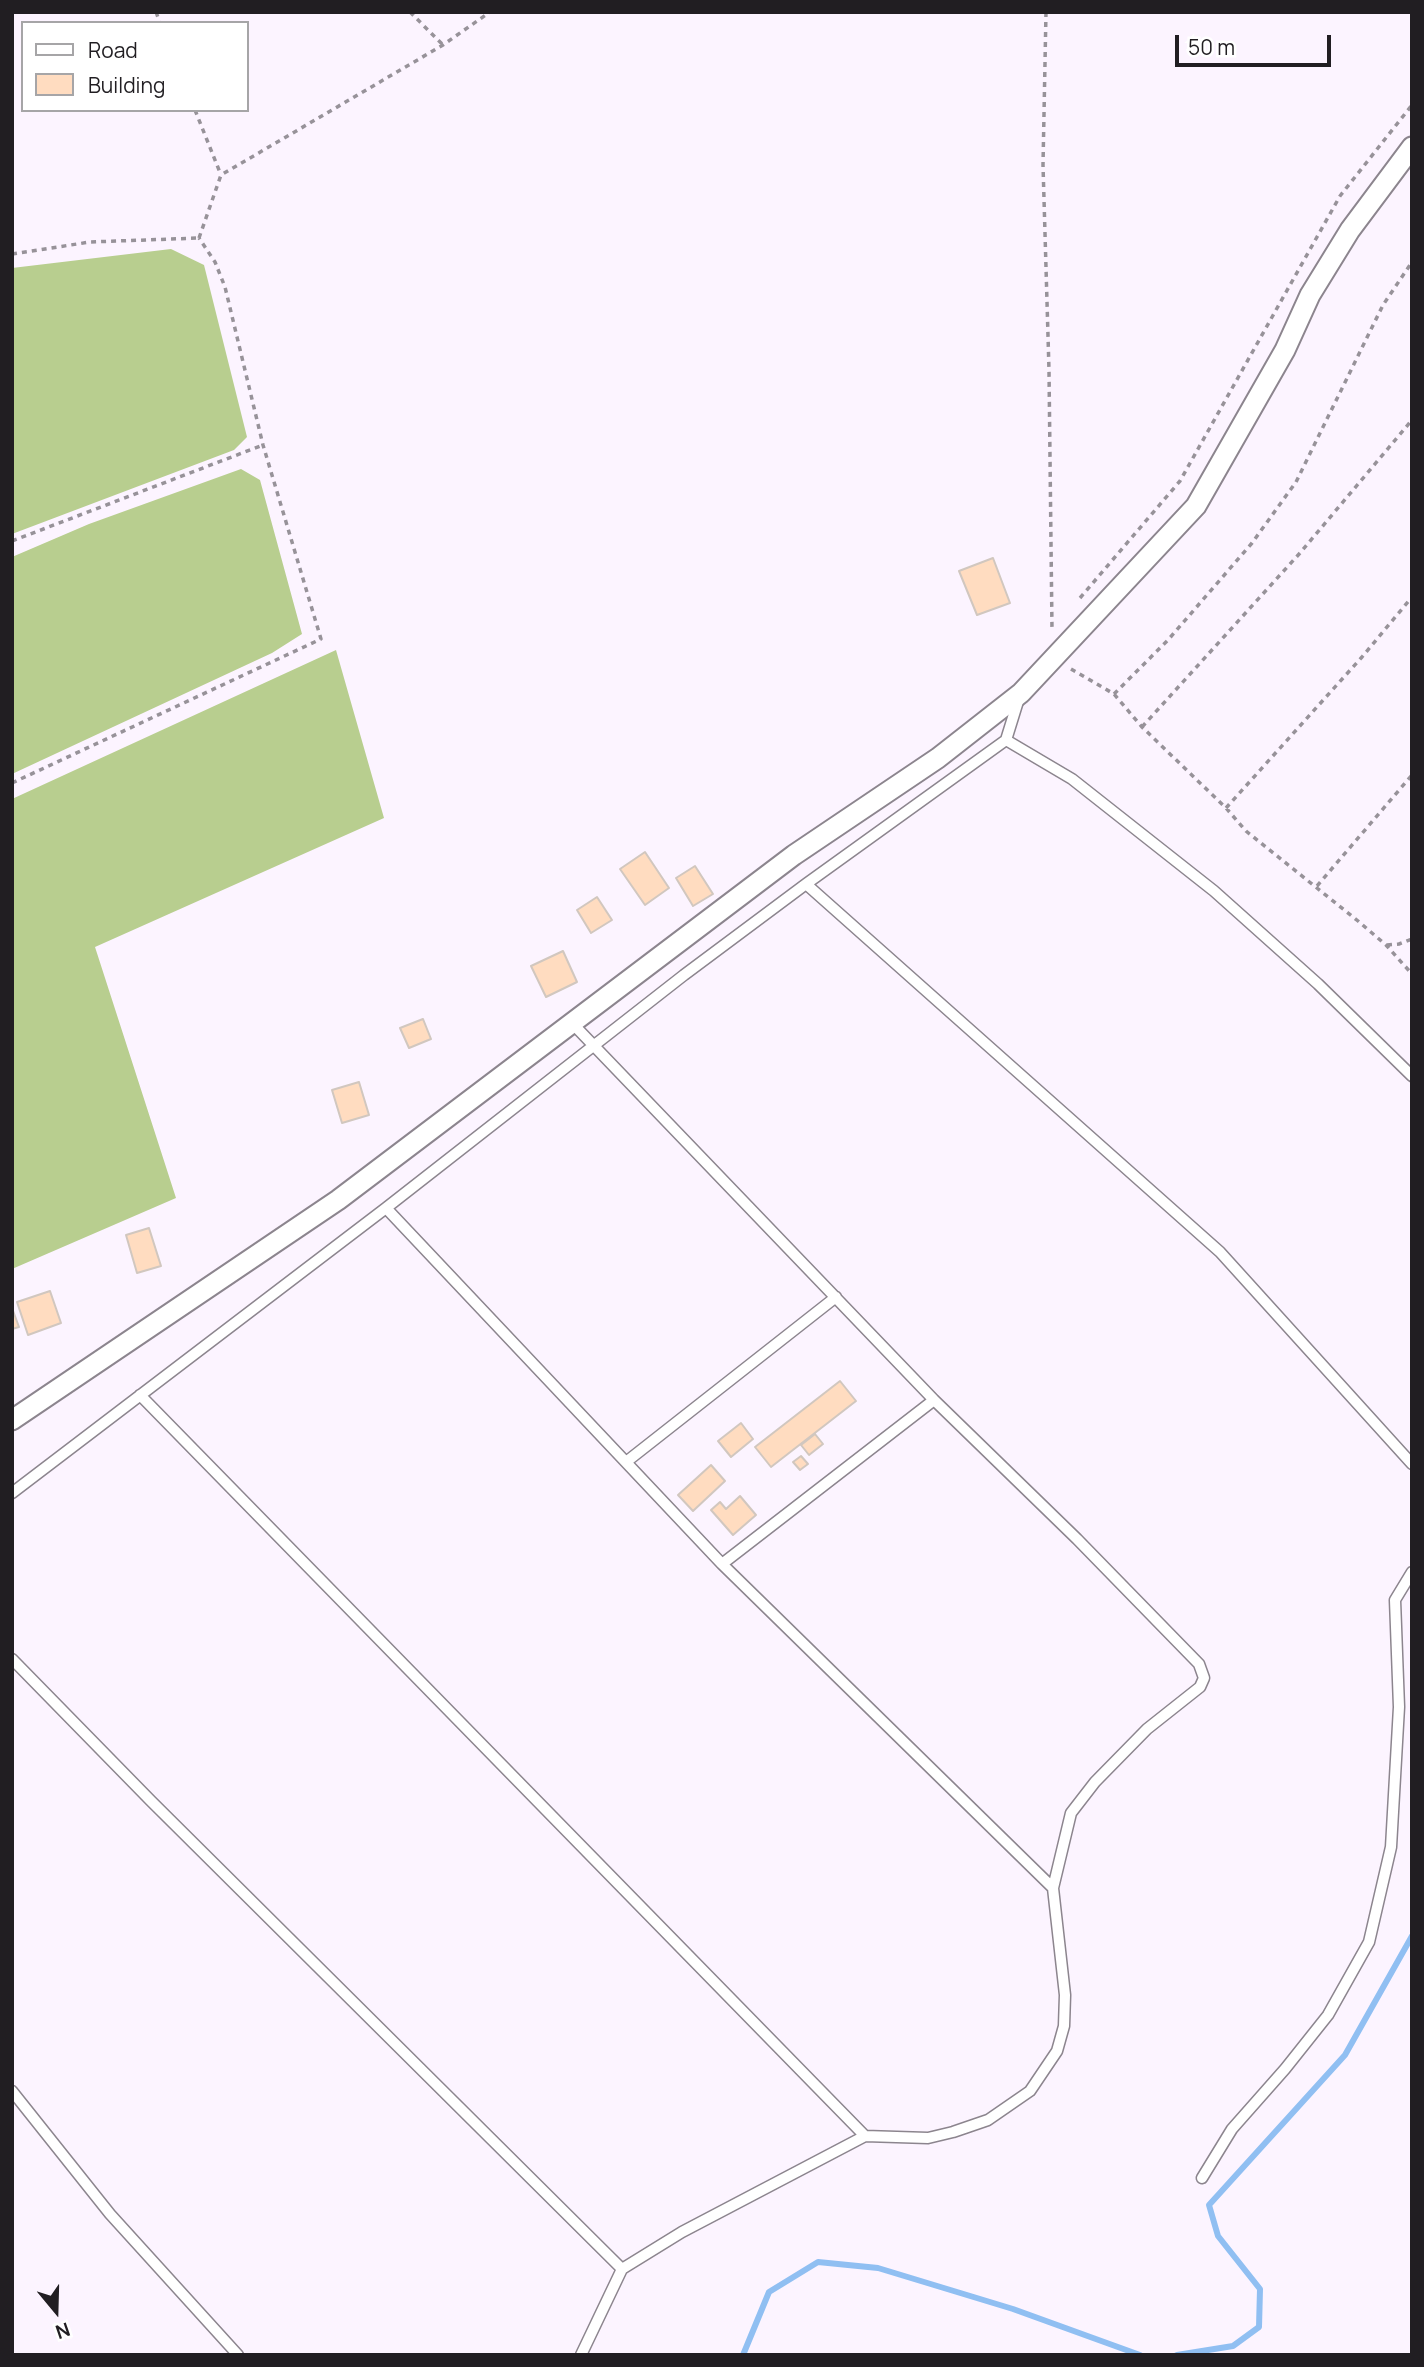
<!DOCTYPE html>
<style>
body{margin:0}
#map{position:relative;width:1424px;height:2367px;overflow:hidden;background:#fcf4ff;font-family:Manrope,sans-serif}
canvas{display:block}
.frame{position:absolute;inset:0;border:14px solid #211e22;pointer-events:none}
.legend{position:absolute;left:21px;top:21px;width:228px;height:91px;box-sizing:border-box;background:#fff;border:2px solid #a6a5a7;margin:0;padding:9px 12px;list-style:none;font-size:21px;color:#211e22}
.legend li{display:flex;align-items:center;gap:14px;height:35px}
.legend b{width:35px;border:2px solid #a6a5a7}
.north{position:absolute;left:21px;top:2276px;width:70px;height:70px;-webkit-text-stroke:5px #fff;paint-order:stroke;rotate:161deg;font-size:19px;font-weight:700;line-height:28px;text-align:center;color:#211e22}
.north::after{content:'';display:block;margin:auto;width:24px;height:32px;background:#211e22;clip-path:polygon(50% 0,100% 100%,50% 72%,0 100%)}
.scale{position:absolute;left:1175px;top:35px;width:156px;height:32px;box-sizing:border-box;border:4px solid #211e22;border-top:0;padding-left:9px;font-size:21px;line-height:24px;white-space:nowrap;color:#211e22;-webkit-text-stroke:5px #fff;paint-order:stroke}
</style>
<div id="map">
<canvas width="1424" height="2367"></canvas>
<div class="frame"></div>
<ul class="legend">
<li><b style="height:9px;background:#fff"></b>Road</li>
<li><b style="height:19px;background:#ffdcc0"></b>Building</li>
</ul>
<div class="north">N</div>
<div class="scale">50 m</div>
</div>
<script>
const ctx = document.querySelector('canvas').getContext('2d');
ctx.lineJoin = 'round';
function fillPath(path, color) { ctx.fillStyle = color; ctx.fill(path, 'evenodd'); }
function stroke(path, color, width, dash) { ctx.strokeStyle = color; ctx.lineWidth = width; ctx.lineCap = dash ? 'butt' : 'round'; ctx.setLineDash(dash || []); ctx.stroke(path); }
const forest = new Path2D(`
 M 171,249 L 204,265 L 247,437 L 234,450 L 12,534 L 12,268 Z
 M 241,469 L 260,480 L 302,634 L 272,653 L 12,774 L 12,557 L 89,524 Z
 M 336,650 L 384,818 L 95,947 L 176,1198 L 12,1269 L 12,799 Z`);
const stream = new Path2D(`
 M 743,2355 L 769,2292 L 818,2262 L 878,2268 L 1013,2309 L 1140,2355
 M 1177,2355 L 1233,2346 L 1259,2327 L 1260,2289 L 1218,2236 L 1209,2205 L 1345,2055 L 1412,1936`);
const building = new Path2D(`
 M 993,558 L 1010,603 L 977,615 L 959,571 Z
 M 645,852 L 669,888 L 645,905 L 620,869 Z
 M 695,866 L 713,894 L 693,906 L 676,878 Z
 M 597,897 L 612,920 L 591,933 L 577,910 Z
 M 563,951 L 577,982 L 546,997 L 531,966 Z
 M 423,1019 L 431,1039 L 409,1048 L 400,1028 Z
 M 359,1082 L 369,1115 L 342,1123 L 332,1090 Z
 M 149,1228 L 161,1266 L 137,1273 L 126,1235 Z
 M 50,1291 L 61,1323 L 28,1335 L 17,1302 Z
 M 12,1308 L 19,1327 L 12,1329 Z
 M 840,1381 L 856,1401 L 771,1467 L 755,1447 Z
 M 741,1423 L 753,1439 L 731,1457 L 718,1441 Z
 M 815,1434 L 823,1444 L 809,1455 L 801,1445 Z
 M 801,1456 L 808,1464 L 800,1470 L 793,1462 Z
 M 711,1465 L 725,1481 L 693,1511 L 678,1495 Z
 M 740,1496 L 756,1515 L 733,1535 L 711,1510 L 720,1502 L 726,1509 Z`);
const path = new Path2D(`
 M 156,12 L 160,23
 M 410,12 L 443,45
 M 1046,12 L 1043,165 L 1049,370 L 1052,629
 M 195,110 L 221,175
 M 199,238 L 221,175 L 443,45 L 490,12
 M 12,254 L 90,242 L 199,238
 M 12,541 L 263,445
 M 1080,598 L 1180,481 L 1340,196 L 1412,105
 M 1071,669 L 1114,694 L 1142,727 L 1226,808 L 1246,831 L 1358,921 L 1386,945 L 1412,974
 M 1114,694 L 1168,640 L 1252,543 L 1296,482 L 1383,305 L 1412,262
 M 1142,727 L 1300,553 L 1412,420
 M 12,783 L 321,639 L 263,445 L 225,287 L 215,262 L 199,238
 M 1226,808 L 1362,657 L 1412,597
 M 1317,886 L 1412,775
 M 1387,945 L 1399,944 L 1412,939`);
const service = new Path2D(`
 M 1006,740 L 1072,779 L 1214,891 L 1318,984 L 1412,1076
 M 806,884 L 1220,1252 L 1412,1464
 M 572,1023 L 934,1400 L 1077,1539 L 1199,1664 L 1204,1678 L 1200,1687 L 1147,1729 L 1095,1782 L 1071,1813 L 1053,1888 L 1065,1995 L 1064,2026 L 1057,2051 L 1030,2091 L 988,2120 L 953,2132 L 928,2138 L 865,2136 L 682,2232 L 622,2269 L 581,2355
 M 386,1208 L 722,1564 L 1053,1888
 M 140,1395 L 865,2136
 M 626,1462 L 836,1297
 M 12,1493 L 386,1208 L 684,975 L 806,884 L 1006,740 L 1019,698
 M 722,1564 L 934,1400
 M 12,1659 L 151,1801 L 622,2269
 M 12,2091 L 110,2214 L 238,2355
 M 1202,2178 L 1232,2129 L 1285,2069 L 1328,2015 L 1369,1942 L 1391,1847 L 1399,1707 L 1395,1600 L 1412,1572`);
const minor = new Path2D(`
 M 12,1420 L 338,1200 L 794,855 L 938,758 L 1021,693 L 1196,506 L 1285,350 L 1310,295 L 1350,230 L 1412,147`);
fillPath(forest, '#b8ce8f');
stroke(stream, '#90bff2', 6);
fillPath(building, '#ffdcc0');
stroke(building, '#d1c7bf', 2);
stroke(service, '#8c858e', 13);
stroke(minor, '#8c858e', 23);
stroke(path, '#979299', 3.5, [5, 5]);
stroke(service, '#fff', 10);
stroke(minor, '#fff', 19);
</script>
